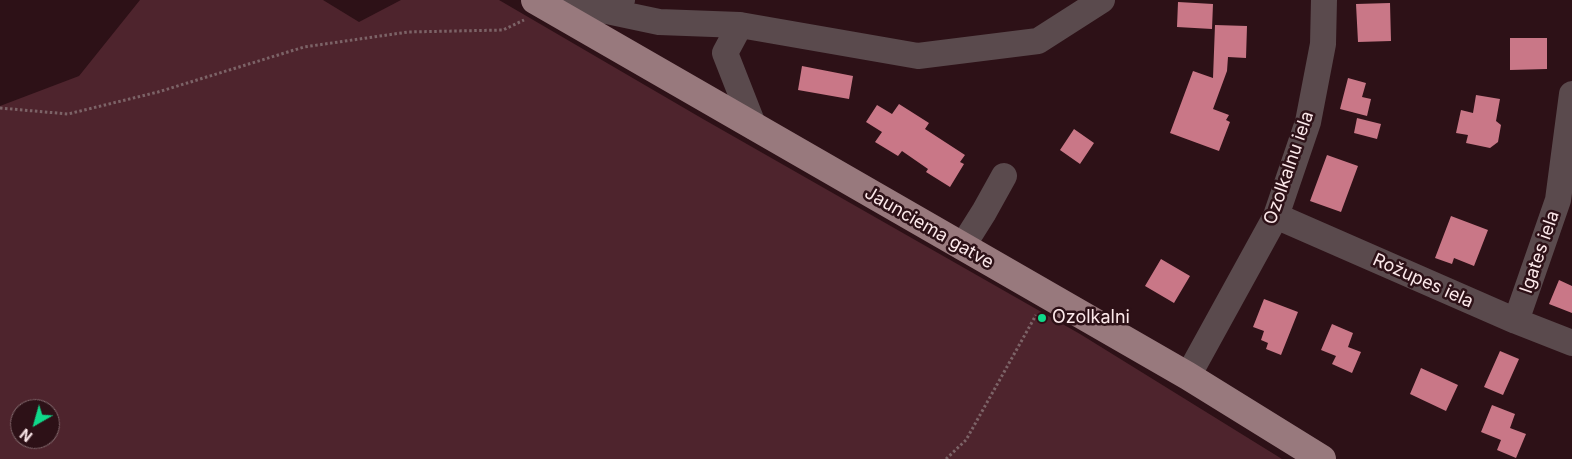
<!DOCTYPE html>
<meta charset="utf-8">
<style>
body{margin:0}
#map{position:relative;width:1572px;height:459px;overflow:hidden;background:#2d1117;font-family:Inter,sans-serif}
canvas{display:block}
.north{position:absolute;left:10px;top:399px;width:50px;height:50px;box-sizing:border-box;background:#2d1117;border:1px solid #80676b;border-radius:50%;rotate:218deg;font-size:14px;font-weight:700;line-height:20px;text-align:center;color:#fce8ea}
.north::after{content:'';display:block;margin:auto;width:18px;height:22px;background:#0fd98a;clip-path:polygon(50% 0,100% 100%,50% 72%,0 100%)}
</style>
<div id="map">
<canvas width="1572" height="459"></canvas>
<div class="north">N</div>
</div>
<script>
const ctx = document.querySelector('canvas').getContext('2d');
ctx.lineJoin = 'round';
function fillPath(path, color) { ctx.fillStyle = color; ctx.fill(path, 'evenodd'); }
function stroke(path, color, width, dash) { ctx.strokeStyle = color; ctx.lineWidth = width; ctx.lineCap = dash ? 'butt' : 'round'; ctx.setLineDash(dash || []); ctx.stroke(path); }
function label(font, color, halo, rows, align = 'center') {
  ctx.font = font + ' Inter,sans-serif'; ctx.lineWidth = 5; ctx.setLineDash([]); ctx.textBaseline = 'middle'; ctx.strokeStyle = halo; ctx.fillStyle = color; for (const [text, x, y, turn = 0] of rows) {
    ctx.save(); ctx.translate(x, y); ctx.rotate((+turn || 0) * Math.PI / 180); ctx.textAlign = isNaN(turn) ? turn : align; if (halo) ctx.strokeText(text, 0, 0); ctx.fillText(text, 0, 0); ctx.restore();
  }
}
const green = new Path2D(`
 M 140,0 L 323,0 L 359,22 L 401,0 L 499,0 L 703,119 L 1080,334 L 1282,459 L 0,459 L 0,106 L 79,76 ZM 20,409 L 50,409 L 50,439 L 20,439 Z`);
const building = new Path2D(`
 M 1178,2 L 1213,4 L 1212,29 L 1177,27 Z
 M 1390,3 L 1391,41 L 1358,42 L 1356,4 Z
 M 1215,25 L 1247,26 L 1246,58 L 1228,57 L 1227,71 L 1213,109 L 1229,115 L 1226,120 L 1230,122 L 1219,151 L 1170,133 L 1193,71 L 1213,78 Z
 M 1510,38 L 1547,38 L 1547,69 L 1510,70 Z
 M 802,66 L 853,76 L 849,99 L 798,90 Z
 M 1348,78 L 1366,83 L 1362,97 L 1371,99 L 1367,116 L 1340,109 Z
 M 1476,95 L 1500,99 L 1496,121 L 1501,125 L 1498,142 L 1490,148 L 1466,143 L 1468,135 L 1456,133 L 1461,110 L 1473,113 Z
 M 899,104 L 929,123 L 925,129 L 965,155 L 960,162 L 964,164 L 950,187 L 926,172 L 928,169 L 902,151 L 898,156 L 875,142 L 882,132 L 866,122 L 877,105 L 892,114 Z
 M 1357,118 L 1381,124 L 1377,139 L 1354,133 Z
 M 1074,129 L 1094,143 L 1080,164 L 1060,150 Z
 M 1327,155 L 1358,166 L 1341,212 L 1310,201 Z
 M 1451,216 L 1488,230 L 1474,266 L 1454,258 L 1452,264 L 1435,258 Z
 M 1161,259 L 1190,276 L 1174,303 L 1145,286 Z
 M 1559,280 L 1572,286 L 1572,313 L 1549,304 Z
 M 1264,299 L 1298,312 L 1281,355 L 1266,349 L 1268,343 L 1261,340 L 1264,331 L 1253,327 Z
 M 1332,324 L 1353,333 L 1348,347 L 1361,352 L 1352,373 L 1332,364 L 1336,356 L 1321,350 Z
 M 1500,351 L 1519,359 L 1503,395 L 1484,387 Z
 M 1421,368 L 1458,385 L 1446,411 L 1410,394 Z
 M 1492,405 L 1515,414 L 1510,428 L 1526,434 L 1516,458 L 1497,450 L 1501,440 L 1481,432 Z`);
const path = new Path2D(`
 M 0,108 L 68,114 L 158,92 L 304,47 L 408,32 L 503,30 L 524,20
 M 946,459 L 966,440 L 1036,315`);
const minor = new Path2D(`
 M 606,0 L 607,11 L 659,22 L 740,25
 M 548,8 L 607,11 L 622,0
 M 754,127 L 725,53 L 740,25 L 918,56 L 1038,41 L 1102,0
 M 1276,216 L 1516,321 L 1572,343
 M 962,247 L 984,212 L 1004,176
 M 1516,321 L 1558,200 L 1572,94
 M 1188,376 L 1276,216 L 1308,122 L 1323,44 L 1324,0`);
const major = new Path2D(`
 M 535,0 L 1188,376 L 1322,459`);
const markers = [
 [1042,318,5,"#0fd98a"]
];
const streetNames = [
 ["Ozolkalnu iela",1289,168,-71],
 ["Jaunciema gatve",929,228,30],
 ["Igates iela",1540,252,-71],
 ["Rožupes iela",1423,281,24]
];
const poiNames = [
 ["Ozolkalni",1052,318]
];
fillPath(green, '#4e242d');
fillPath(building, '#c97787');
stroke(path, '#7c6367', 3, [2.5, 2.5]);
stroke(minor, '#5a4a4d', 26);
stroke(major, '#98797d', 28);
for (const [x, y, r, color] of markers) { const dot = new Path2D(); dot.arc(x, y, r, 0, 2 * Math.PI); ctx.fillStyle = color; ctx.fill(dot); stroke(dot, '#2d1117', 2); }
label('18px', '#fce8ea', '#2d1117', streetNames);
label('18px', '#fce8ea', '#2d1117', poiNames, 'left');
</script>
